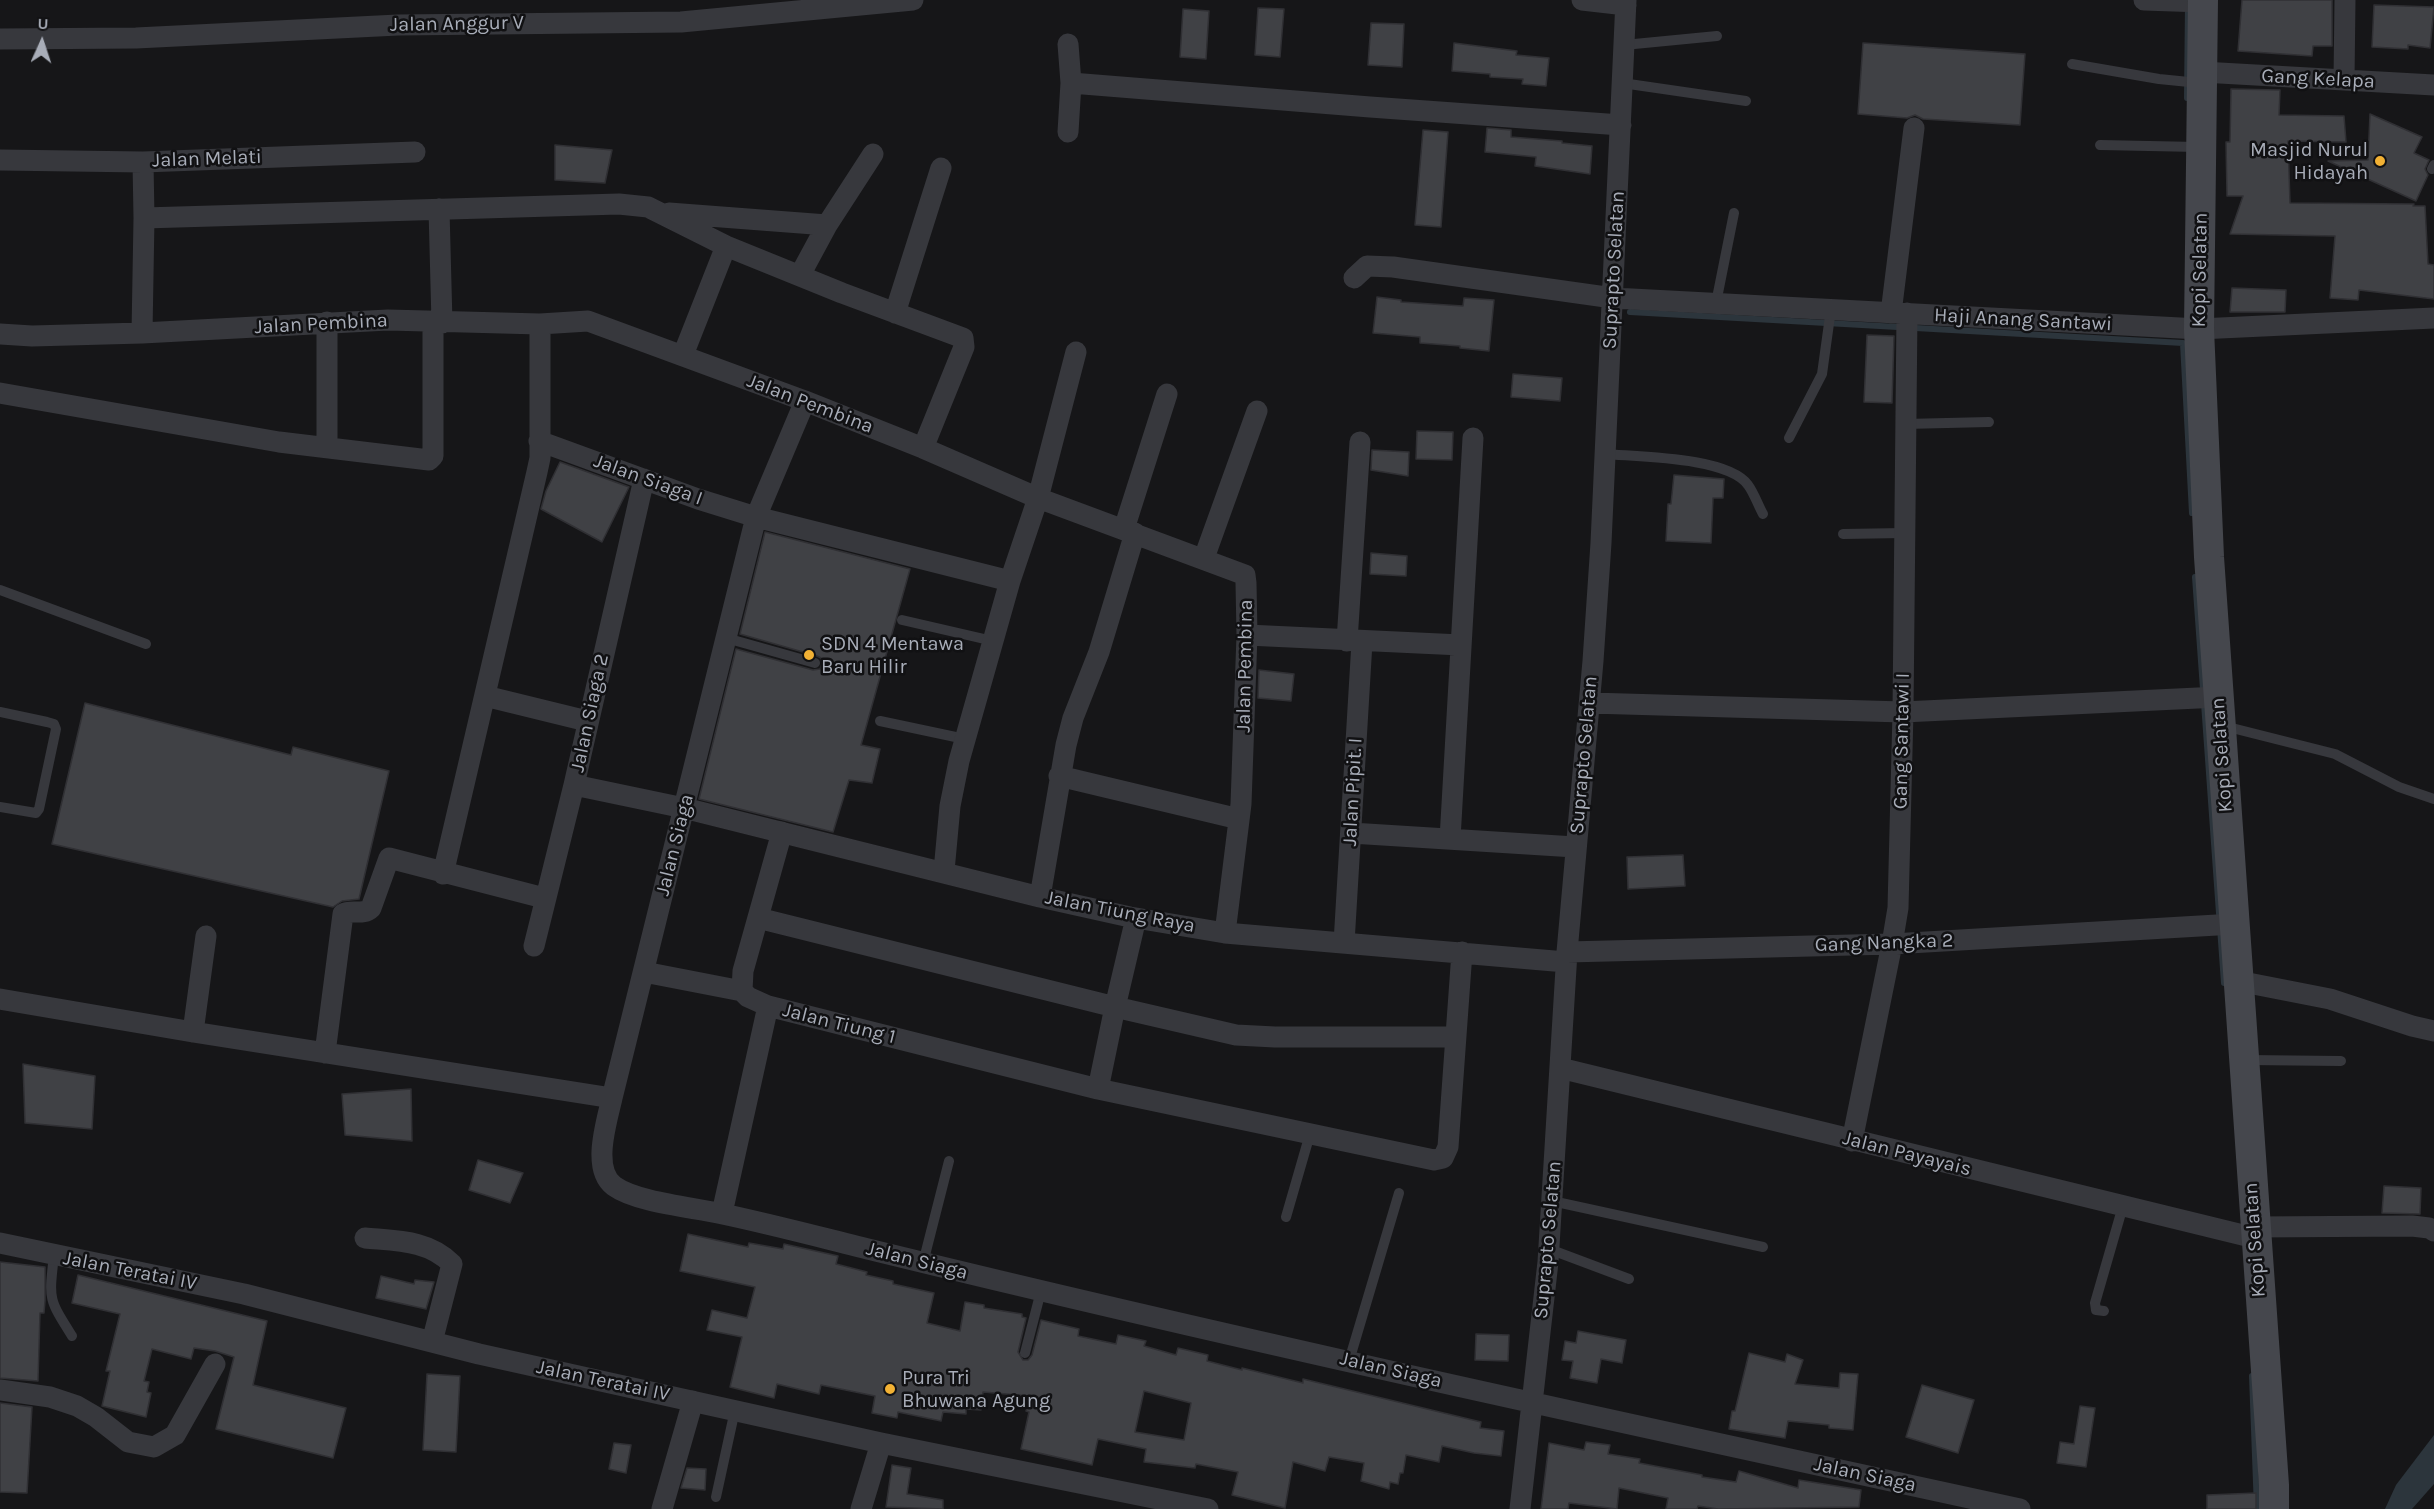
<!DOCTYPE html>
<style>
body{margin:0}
#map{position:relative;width:2434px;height:1509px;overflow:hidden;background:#161618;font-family:Karla,sans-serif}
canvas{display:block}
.north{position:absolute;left:12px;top:12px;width:60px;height:60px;-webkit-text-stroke:4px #111113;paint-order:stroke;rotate:3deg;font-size:16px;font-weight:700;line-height:24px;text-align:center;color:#a8adb8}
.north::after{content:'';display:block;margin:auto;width:21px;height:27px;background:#a8adb8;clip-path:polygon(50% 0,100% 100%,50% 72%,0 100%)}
</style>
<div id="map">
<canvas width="2434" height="1509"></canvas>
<div class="north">U</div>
</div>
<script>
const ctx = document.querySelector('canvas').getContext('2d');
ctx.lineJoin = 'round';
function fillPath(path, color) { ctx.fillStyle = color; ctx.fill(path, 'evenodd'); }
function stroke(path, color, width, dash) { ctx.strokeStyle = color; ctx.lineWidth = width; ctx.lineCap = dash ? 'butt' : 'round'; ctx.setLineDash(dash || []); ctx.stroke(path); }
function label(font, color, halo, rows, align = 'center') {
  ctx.font = font + ' Karla,sans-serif'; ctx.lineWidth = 5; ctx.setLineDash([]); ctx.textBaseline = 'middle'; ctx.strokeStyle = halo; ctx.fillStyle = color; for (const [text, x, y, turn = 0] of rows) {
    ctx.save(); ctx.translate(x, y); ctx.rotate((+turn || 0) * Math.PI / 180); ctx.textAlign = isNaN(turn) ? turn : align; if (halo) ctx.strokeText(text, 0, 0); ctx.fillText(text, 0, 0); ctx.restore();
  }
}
const water = new Path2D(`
 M 2434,1435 L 2434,1484 L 2412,1509 L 2385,1509 L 2396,1485 Z`);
const stream = new Path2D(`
 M 2187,98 L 2188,4
 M 1630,312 L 2183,343 L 2192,513
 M 2195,577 L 2224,983
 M 2252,1376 L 2257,1509`);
const building = new Path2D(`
 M 2242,0 L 2332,0 L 2332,46 L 2313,46 L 2312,56 L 2238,51 Z
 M 2374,5 L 2434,7 L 2430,48 L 2408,45 L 2408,49 L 2372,47 Z
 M 1258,8 L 1284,9 L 1280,57 L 1255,55 Z
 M 1183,9 L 1209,11 L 1206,59 L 1180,57 Z
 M 1371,23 L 1404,24 L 1402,67 L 1368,65 Z
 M 1454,43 L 1517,51 L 1516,55 L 1549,58 L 1546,86 L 1522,84 L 1523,79 L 1490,77 L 1490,74 L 1452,71 Z
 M 1863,43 L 2025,54 L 2020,125 L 1923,119 L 1915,115 L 1907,118 L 1858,114 Z
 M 2231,89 L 2280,90 L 2279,115 L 2344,116 L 2346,142 L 2288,141 L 2290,203 L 2414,204 L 2413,206 L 2425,206 L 2428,264 L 2434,265 L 2434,299 L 2359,290 L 2358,300 L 2330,298 L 2335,236 L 2230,234 L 2243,196 L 2227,196 L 2226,142 L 2230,142 Z
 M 2370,114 L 2422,137 L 2414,153 L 2429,160 L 2425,169 L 2428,175 L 2416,201 L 2328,161 L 2368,160 Z
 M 1487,128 L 1511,130 L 1511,137 L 1562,141 L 1562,143 L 1592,146 L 1590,174 L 1535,166 L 1536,157 L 1485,152 Z
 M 1423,130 L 1448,132 L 1441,227 L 1415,225 Z
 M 555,145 L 612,150 L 605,183 L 555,180 Z
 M 2232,288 L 2286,290 L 2285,312 L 2230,312 Z
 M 1377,297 L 1401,300 L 1401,302 L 1463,306 L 1464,298 L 1494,300 L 1489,351 L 1460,348 L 1460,346 L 1420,343 L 1420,337 L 1373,333 Z
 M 1867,335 L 1894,336 L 1892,403 L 1864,402 Z
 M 1513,374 L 1562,378 L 1560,401 L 1511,397 Z
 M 1417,431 L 1453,432 L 1452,460 L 1416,459 Z
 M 1372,450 L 1409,452 L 1408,476 L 1371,470 Z
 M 560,462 L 629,487 L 602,542 L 541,509 L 546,491 Z
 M 1674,475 L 1724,479 L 1723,498 L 1713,498 L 1711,543 L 1666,541 L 1668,504 L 1671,504 Z
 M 765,532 L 910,569 L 861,745 L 880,749 L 872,783 L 849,780 L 833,832 L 699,799 L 736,649 L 813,670 L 820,669 L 822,664 L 821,658 L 817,656 L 740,634 Z
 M 1371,553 L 1407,556 L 1406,576 L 1370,574 Z
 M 1259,670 L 1294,674 L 1291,701 L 1258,698 Z
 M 85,703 L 291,755 L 293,747 L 389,771 L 359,899 L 342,901 L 333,907 L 52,844 Z
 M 1683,855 L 1685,886 L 1628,889 L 1627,857 Z
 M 23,1064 L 95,1076 L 92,1129 L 25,1123 Z
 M 411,1089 L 412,1141 L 345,1135 L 342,1094 Z
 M 478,1160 L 523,1173 L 510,1203 L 469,1190 Z
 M 2384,1186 L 2421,1188 L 2420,1214 L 2382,1213 Z
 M 688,1234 L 748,1247 L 749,1243 L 783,1249 L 784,1244 L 838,1256 L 836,1264 L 867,1272 L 866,1275 L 893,1281 L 893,1284 L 934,1293 L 927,1323 L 960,1331 L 965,1302 L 984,1305 L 984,1308 L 1022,1314 L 1022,1317 L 1026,1318 L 1018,1352 L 1023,1360 L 1028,1360 L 1032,1355 L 1041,1320 L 1079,1329 L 1078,1336 L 1116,1344 L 1118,1335 L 1146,1341 L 1144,1346 L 1176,1355 L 1178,1348 L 1208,1355 L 1207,1361 L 1242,1370 L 1242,1368 L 1303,1383 L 1303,1379 L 1481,1422 L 1480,1428 L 1504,1431 L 1501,1456 L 1474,1453 L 1442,1446 L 1439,1462 L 1406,1455 L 1403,1473 L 1400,1473 L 1398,1484 L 1390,1482 L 1389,1489 L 1361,1481 L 1364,1463 L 1329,1457 L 1325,1471 L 1293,1462 L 1285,1508 L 1232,1495 L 1238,1472 L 1196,1464 L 1195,1468 L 1144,1462 L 1146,1449 L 1098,1439 L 1092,1465 L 1021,1449 L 1029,1412 L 1026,1411 L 1030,1396 L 983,1392 L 981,1410 L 966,1409 L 966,1414 L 943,1412 L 941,1421 L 898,1412 L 897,1418 L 872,1413 L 875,1396 L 821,1385 L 819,1394 L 777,1384 L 774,1398 L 730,1387 L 742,1337 L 707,1330 L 712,1310 L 747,1318 L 755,1287 L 680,1271 ZM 1144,1391 L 1191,1403 L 1184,1440 L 1135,1432 Z
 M 0,1262 L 45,1267 L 45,1301 L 44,1313 L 40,1313 L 38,1381 L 0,1378 Z
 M 78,1275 L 267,1321 L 253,1385 L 346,1408 L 333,1458 L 216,1429 L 234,1357 L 215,1351 L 194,1348 L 191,1359 L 152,1349 L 144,1381 L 149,1382 L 147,1392 L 151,1393 L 146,1417 L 102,1406 L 110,1371 L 106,1371 L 120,1314 L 72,1303 Z
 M 381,1276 L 414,1284 L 415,1280 L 434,1282 L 426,1309 L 376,1298 Z
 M 1578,1331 L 1626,1340 L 1622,1363 L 1601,1359 L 1597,1383 L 1570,1378 L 1573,1361 L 1562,1360 L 1565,1341 L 1576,1343 Z
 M 1476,1334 L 1509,1335 L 1508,1361 L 1475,1360 Z
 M 1749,1353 L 1785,1362 L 1787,1354 L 1803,1360 L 1795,1384 L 1839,1388 L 1840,1373 L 1858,1374 L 1853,1430 L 1829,1428 L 1829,1425 L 1788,1421 L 1785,1438 L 1729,1429 L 1732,1411 L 1735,1411 Z
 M 427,1374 L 460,1376 L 456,1452 L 423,1450 Z
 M 1922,1385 L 1974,1400 L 1958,1453 L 1906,1437 Z
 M 0,1403 L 32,1407 L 27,1493 L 0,1492 Z
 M 2080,1406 L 2095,1408 L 2086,1467 L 2057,1463 L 2060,1442 L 2074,1444 Z
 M 1586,1442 L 1610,1445 L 1608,1454 L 1640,1459 L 1639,1463 L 1702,1475 L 1702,1477 L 1736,1482 L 1739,1471 L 1798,1488 L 1799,1480 L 1861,1490 L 1859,1507 L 1718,1509 L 1698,1506 L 1697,1509 L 1666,1509 L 1668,1498 L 1619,1488 L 1617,1509 L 1569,1503 L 1568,1509 L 1541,1509 L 1549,1443 L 1584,1450 Z
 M 614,1443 L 631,1445 L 626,1473 L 609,1469 Z
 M 892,1465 L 911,1468 L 907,1494 L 943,1500 L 943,1509 L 886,1507 Z
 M 687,1468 L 706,1469 L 705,1490 L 681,1488 Z
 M 2256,1493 L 2256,1509 L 2207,1509 L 2207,1495 Z`);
const lane = new Path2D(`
 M 1624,45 L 1717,36
 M 2072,64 L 2159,79 L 2199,83
 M 1622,83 L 1746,101
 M 2100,145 L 2198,147
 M 2432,169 L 2434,165
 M 1716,303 L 1734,213
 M 1905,424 L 1989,422
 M 1789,438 L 1822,374 L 1831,309
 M 1605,454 C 1639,457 1728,457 1748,485 C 1754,493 1758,505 1763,514
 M 1843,534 L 1904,533
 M 0,590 L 146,644
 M 902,620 L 993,641
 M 726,638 L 815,663
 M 0,712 L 47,722 L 54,724 L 56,729 L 39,809 L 36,813 L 0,807
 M 880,721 L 965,739
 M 2224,726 L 2335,754 L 2399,787 L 2434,799
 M 2247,1060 L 2341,1061
 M 1552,1201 L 1763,1247
 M 1286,1217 L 1310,1134
 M 1549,1249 L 1629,1279
 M 54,1255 C 49,1300 48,1298 72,1336
 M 923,1263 L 949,1161
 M 2104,1311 L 2096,1310 L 2095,1303 L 2123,1206
 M 1025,1353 L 1041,1291
 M 1349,1361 L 1399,1193
 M 716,1497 L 735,1410`);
const street = new Path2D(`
 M 1582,0 L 1626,5
 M 2144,0 L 2203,2
 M 0,39 L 136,38 L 398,25 L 681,22 L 913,0
 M 2202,72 L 2434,85
 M 2344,80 L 2345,0
 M 1071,83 L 1370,107 L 1621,125
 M 1068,132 L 1071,83 L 1068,44
 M 0,160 L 143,162 L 415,152
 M 439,209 L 442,323
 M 669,213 L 827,225
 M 144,218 L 619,204 L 648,207 L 726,246 L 842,293 L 963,338 L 964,347 L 923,448
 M 800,275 L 827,225 L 873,154
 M 1354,278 L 1367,266 L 1393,267 L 1613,298 L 2199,329 L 2434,318
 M 895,313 L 941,168
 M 1891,313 L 1914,128
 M 327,322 L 327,447
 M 142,333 L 144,218 L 143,162
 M 0,334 L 32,336 L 142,333 L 388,320 L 540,324 L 588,321 L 805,401 L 923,448 L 1038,498 L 1237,572 L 1245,575 L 1246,583 L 1247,635 L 1241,804 L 1225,933
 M 683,355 L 726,246
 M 0,393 L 279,442 L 429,460 L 433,456 L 433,322
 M 805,401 L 756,517 L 612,1098 C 607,1121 591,1169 614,1186 C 636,1202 690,1207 718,1213 C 771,1224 823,1238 876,1251 C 1256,1344 1638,1426 2020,1509
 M 539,441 L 698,499 L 756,517 L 1010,581
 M 1124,529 L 1167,394
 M 1204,558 L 1257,411
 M 1247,635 L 1461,645
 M 1347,641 L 1360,442
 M 485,696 L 587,721
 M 1590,703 L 1903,712 L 2219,697
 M 1059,776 L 1239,819
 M 574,785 L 684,808 L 1040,897 L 1130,917 L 1225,933 L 1566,962
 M 782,832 L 743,971 L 742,991 L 748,997 L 768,1006 L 1098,1089 L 1434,1160 L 1443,1158 L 1448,1147 L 1462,952
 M 1351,833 L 1575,847
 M 1450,839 L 1473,438
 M 944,871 L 950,806 L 959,761 L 1010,581 L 1038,498 L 1076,352
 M 443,874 L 537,472 L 540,458 L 540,324
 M 1040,897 L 1066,745 L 1073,718 L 1099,652 L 1135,533
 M 758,918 L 1115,1007 L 1236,1035 L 1275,1037 L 1455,1037
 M 1344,943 L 1362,642
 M 534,946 L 574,785 L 644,479
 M 1567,952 L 1892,944 L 2234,924
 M 644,972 L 742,991
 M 2238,981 L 2330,999 L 2412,1026 L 2434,1031
 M 0,999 L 193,1032 L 612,1098
 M 193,1032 L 206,936
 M 325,1053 L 343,914 C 352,909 363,916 371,908 L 389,858 L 544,898
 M 1560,1068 L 2255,1238
 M 1098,1089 L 1115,1007 L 1136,918
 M 1852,1141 L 1892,944 L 1898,908 L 1903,712 L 1907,313
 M 722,1213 L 768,1006
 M 2254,1227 L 2412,1226 L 2429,1228 L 2434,1231
 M 365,1238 C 397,1241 429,1240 452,1264 L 432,1342
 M 0,1243 L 244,1294 L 479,1354 L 881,1443 L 1208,1509
 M 0,1390 L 50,1397 L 77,1406 L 96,1417 L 128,1442 L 154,1447 L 175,1435 L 215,1364
 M 662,1509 L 693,1401
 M 861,1509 L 881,1443
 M 1520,1509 L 1548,1262 L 1567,952 L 1593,661 L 1601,543 L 1626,0`);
const secondary = new Path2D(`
 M 2203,0 L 2199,329 L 2209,557 L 2274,1485 L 2274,1509`);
const markers = [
 [2380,161,6,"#f2b134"],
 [809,655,6,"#f2b134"],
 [890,1389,6,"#f2b134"]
];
const streetNames = [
 ["Jalan Anggur V",457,24,-1],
 ["Gang Kelapa",2318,79,3],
 ["Jalan Melati",207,159,-2],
 ["Suprapto Selatan",1614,270,-87],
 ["Kopi Selatan",2200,270,-89],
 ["Haji Anang Santawi",2023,320,3],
 ["Jalan Pembina",321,324,-3],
 ["Jalan Pembina",810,404,21],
 ["Jalan Siaga I",648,480,20],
 ["Jalan Pembina",1245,666,-89],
 ["Jalan Siaga 2",590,713,-78],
 ["Gang Santawi I",1902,741,-89],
 ["Suprapto Selatan",1584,755,-85],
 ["Kopi Selatan",2222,755,-94],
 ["Jalan Pipit. I",1353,792,-87],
 ["Jalan Siaga",675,845,-76],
 ["Jalan Tiung Raya",1120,912,11],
 ["Gang Nangka 2",1884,943,-2],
 ["Jalan Tiung 1",839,1024,14],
 ["Jalan Payayais",1907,1154,14],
 ["Suprapto Selatan",1548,1240,-85],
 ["Kopi Selatan",2255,1240,-94],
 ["Jalan Siaga",917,1261,14],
 ["Jalan Teratai IV",130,1271,11],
 ["Jalan Siaga",1391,1370,13],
 ["Jalan Teratai IV",603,1381,12],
 ["Jalan Siaga",1865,1475,12]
];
const poiNames = [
 ["Masjid Nurul",2368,150,"right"],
 ["Hidayah",2368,173,"right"],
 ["SDN 4 Mentawa",821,644],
 ["Baru Hilir",821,667],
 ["Pura Tri",902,1378],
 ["Bhuwana Agung",902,1401]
];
fillPath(water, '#2c353c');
stroke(stream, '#2c353c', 6);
fillPath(building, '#404145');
stroke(building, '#303034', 1.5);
stroke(lane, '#37383d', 10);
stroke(street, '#37383d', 21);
stroke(secondary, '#45474d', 30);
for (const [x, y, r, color] of markers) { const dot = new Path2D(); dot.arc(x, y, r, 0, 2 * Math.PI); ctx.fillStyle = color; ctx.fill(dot); stroke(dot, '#111113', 2); }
label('20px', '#a8adb8', '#111113', streetNames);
label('20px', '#a8adb8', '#111113', poiNames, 'left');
</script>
